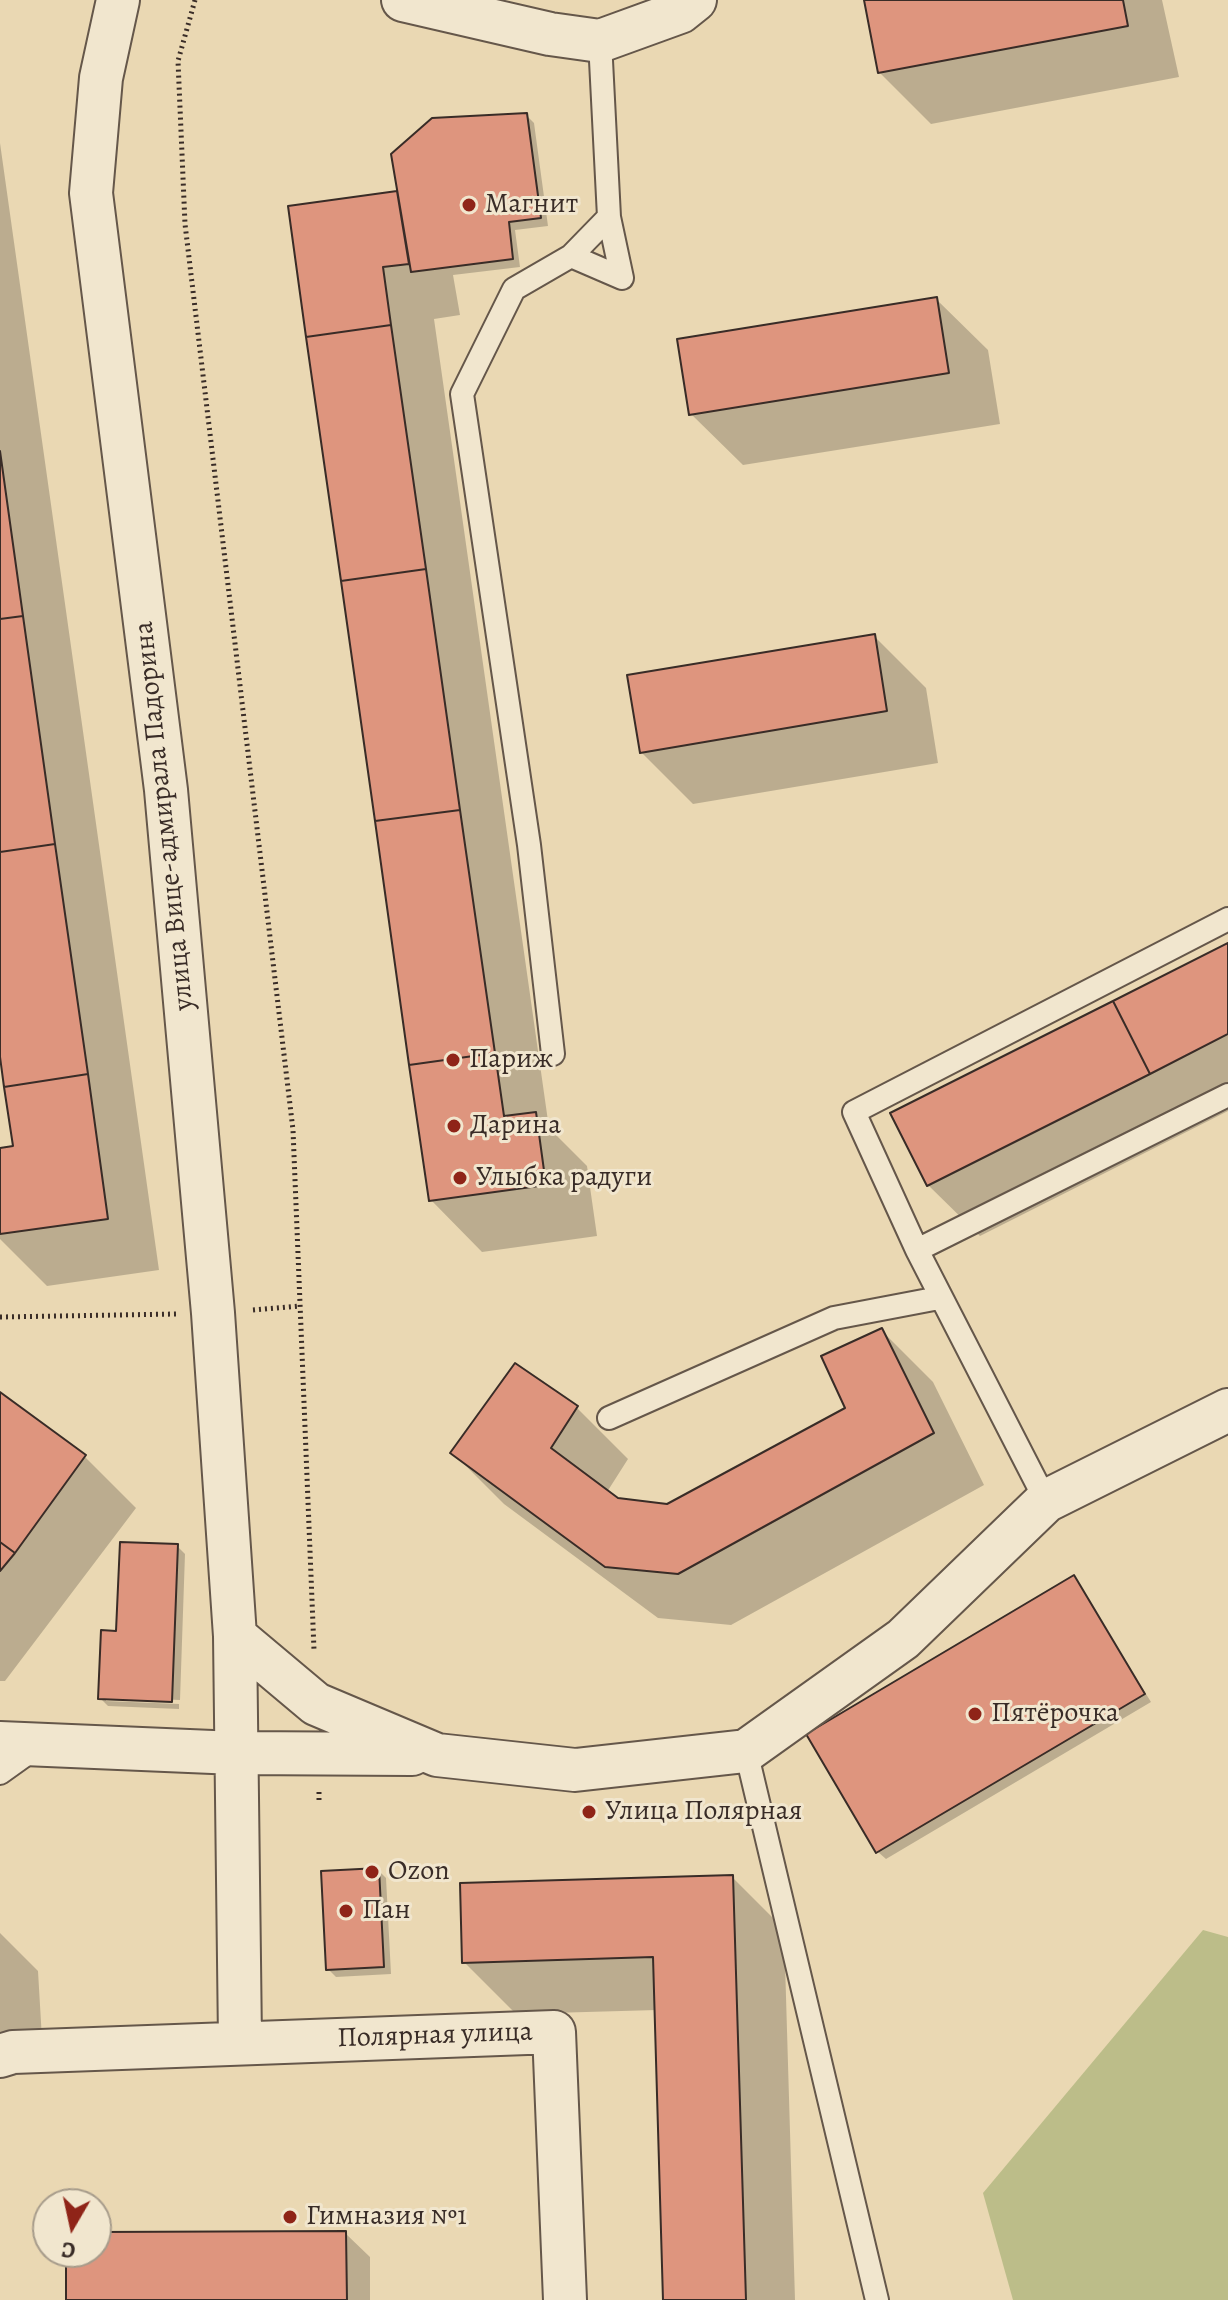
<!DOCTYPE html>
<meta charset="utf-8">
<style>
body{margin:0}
#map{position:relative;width:1228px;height:2300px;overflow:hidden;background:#ead8b3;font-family:Alegreya,serif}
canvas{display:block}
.north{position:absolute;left:32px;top:2188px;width:80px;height:80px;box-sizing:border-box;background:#f1e6ce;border:2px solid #a79c8b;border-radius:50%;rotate:189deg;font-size:22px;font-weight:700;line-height:32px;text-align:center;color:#392c27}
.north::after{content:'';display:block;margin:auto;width:28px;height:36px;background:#8f2418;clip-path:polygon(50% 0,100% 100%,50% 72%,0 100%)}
</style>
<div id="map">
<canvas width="1228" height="2300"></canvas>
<div class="north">С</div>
</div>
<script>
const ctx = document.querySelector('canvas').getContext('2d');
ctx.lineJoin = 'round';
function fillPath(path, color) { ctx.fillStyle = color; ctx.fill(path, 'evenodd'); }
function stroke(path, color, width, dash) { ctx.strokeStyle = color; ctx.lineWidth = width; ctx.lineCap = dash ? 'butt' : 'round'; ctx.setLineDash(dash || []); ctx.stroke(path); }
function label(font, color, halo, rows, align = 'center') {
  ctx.font = font + ' Alegreya,serif'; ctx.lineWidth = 6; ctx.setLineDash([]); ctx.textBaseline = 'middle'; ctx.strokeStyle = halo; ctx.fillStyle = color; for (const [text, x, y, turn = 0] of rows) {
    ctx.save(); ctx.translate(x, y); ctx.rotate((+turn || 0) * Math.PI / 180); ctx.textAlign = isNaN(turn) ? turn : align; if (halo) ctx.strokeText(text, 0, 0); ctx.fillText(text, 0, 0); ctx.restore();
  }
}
const green = new Path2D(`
 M 1203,1930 L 1228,1937 L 1228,2300 L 1013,2300 L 983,2193 Z`);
const shadow = new Path2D(`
 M 866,0 L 1162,0 L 1179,77 L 931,124 L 879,72 Z
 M 526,115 L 534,123 L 548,226 L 515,230 L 520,267 L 453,275 L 460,315 L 434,319 L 549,1128 L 587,1166 L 597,1236 L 482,1252 L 431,1200 L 290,208 L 400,193 Z
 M 0,143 L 159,1270 L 47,1286 L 0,1239 L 0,1150 L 15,1148 L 0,1042 Z
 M 936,299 L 988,350 L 1000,424 L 743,465 L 691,414 Z
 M 874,636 L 926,688 L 938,763 L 693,804 L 641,752 Z
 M 1228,945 L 1228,1111 L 980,1236 L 928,1185 Z
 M 881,1330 L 933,1382 L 984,1485 L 731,1625 L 658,1618 L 504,1504 L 453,1453 L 516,1366 L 577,1408 L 628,1459 L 607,1492 L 617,1500 L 668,1506 L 847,1409 Z
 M 0,1394 L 85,1457 L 136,1508 L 5,1681 L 0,1681 Z
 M 177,1546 L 185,1554 L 180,1700 L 106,1697 L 106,1701 L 179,1704 L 179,1709 L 108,1706 L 100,1698 L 118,1633 Z
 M 1074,1578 L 1151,1702 L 886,1859 L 878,1852 Z
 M 378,1870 L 386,1878 L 391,1974 L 336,1977 L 328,1969 Z
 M 732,1877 L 784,1929 L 795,2300 L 665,2300 L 657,2010 L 516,2014 L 464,1962 Z
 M 0,1933 L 38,1971 L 42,2039 L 0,2042 Z
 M 345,2233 L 370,2257 L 370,2300 L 68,2300 L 68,2252 L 96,2252 L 96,2234 Z`);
const building = new Path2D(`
 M 864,0 L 1123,0 L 1128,26 L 878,73 Z
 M 527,113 L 541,218 L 509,222 L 513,259 L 411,272 L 391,154 L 432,118 Z
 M 397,191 L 409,264 L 383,267 L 391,325 L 306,337 L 288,206 Z
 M 937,297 L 949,373 L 689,415 L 677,339 Z
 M 391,325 L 426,569 L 341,581 L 306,337 Z
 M 0,451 L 23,616 L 0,619 Z
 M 426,569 L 460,810 L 375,821 L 341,581 Z
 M 23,616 L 55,844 L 0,852 L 0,619 Z
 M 875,634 L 887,711 L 640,753 L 627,675 Z
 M 460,810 L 495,1053 L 409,1065 L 375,821 Z
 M 55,844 L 88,1074 L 4,1087 L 0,1057 L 0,852 Z
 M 1228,943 L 1228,1034 L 1150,1074 L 1113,1001 Z
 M 1113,1001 L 1150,1074 L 927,1186 L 890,1113 Z
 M 495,1053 L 504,1116 L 536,1112 L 546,1185 L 429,1201 L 409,1065 Z
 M 88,1074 L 108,1219 L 0,1234 L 0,1148 L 13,1146 L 4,1087 Z
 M 882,1328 L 934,1433 L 678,1574 L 605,1567 L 450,1453 L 515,1363 L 578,1406 L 551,1448 L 618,1498 L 667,1504 L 845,1408 L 821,1356 Z
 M 0,1392 L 86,1455 L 15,1553 L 0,1542 Z
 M 0,1542 L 15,1553 L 0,1571 Z
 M 120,1542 L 178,1544 L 172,1702 L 98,1699 L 101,1630 L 116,1631 Z
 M 1074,1575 L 1145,1694 L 876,1853 L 806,1734 Z
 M 379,1868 L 384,1967 L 326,1970 L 321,1871 Z
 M 733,1875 L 746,2300 L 663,2300 L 653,1957 L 462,1963 L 460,1883 Z
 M 346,2231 L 347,2300 L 66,2300 L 66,2252 L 96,2252 L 96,2232 Z`);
const path = new Path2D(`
 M 195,0 L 178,61 L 185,224 L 293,1130 L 314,1650
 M 253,1310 L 300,1306
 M 0,1317 L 176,1314
 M 319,1792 L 319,1804`);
const lane = new Path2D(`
 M 571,256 L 609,217
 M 553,1054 L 529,845 L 462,394 L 514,289 L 571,256 L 622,278 L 609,217 L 600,41
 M 917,1250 L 854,1112 L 1228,919
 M 609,1418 L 834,1318 L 939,1298
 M 1046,1501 L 917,1250 L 1228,1095
 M 746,1751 L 877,2300
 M 0,1773 L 35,1748`);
const street = new Path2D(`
 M 118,0 L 101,78 L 91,193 L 166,790 L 213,1313 L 235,1636 L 240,2041
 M 403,0 L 550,34 L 600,41 L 680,12 L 695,0
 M 235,1636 L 316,1704 L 437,1755 L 575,1770 L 746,1751 L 903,1639 L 1046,1501 L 1228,1410
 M 0,1743 L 236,1753 L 412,1754
 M 0,2056 L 13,2052 L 554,2032 L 565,2300`);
const markers = [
 [469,205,8,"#8f2418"],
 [453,1060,8,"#8f2418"],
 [454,1126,8,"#8f2418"],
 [460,1178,8,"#8f2418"],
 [975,1714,8,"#8f2418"],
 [589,1812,8,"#8f2418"],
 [372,1872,8,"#8f2418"],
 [346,1911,8,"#8f2418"],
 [290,2217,8,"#8f2418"]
];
const poiNames = [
 ["Магнит",485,205],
 ["Париж",469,1060],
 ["Дарина",470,1126],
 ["Улыбка радуги",476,1178],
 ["Пятёрочка",991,1714],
 ["Улица Полярная",605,1812],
 ["Ozon",388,1872],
 ["Пан",362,1911],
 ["Гимназия №1",306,2217]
];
const streetNames = [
 ["улица Вице-адмирала Падорина",165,816,-96],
 ["Полярная улица",435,2036,-2]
];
fillPath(green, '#bcbd89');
fillPath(shadow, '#0003');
fillPath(building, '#de957e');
stroke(building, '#392c27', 2);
stroke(lane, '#65574a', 26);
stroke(street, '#65574a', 46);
stroke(path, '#392c27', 5, [2, 4]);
stroke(lane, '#f1e6ce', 22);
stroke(street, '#f1e6ce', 42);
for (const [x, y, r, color] of markers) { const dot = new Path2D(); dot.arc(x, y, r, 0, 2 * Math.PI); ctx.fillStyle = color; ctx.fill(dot); stroke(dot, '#f1e6ce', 3); }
label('28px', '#392c27', '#f1e6ce', poiNames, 'left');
label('28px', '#392c27', '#f1e6ce', streetNames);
</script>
